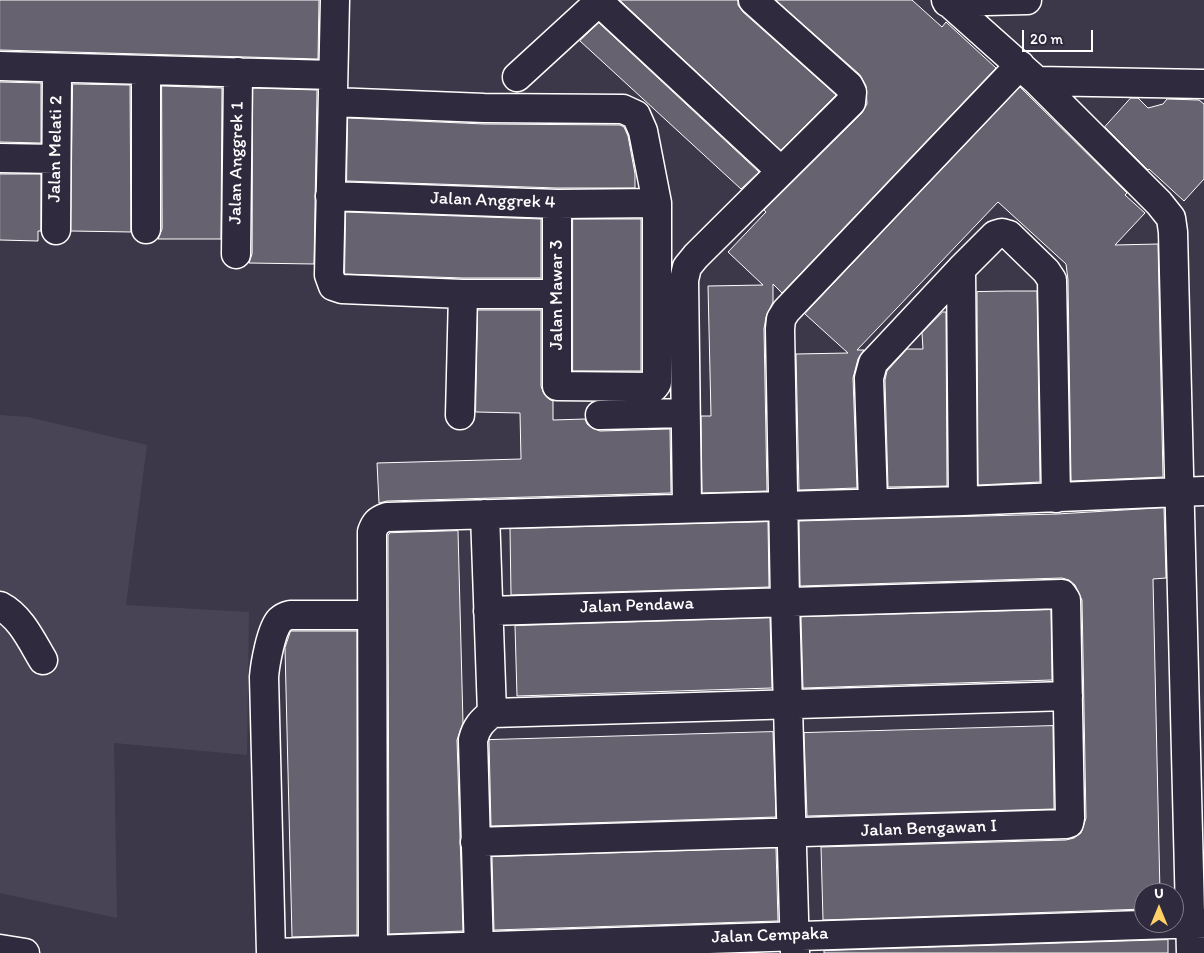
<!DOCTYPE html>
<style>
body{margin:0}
#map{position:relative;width:1204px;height:953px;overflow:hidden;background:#3c3749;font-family:Itim,sans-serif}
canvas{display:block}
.north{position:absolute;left:1134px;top:883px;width:50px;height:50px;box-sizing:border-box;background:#2f2a3d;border:1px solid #827f8b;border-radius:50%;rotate:0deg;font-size:14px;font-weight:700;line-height:20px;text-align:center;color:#fff}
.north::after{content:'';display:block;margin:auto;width:18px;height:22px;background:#ffd166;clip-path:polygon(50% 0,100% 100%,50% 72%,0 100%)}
.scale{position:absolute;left:1022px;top:30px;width:71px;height:22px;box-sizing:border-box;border:2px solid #fff;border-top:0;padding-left:6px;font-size:15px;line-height:18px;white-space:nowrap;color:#fff;-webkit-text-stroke:4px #2f2a3d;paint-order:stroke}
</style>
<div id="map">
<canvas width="1204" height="953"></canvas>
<div class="north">U</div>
<div class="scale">20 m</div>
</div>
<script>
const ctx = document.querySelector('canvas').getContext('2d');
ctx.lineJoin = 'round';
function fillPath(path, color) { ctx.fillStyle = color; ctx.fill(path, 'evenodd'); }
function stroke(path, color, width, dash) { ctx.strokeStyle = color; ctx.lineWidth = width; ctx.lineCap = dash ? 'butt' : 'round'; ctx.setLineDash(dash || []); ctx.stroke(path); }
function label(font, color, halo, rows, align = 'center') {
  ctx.font = font + ' Itim,sans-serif'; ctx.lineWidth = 4.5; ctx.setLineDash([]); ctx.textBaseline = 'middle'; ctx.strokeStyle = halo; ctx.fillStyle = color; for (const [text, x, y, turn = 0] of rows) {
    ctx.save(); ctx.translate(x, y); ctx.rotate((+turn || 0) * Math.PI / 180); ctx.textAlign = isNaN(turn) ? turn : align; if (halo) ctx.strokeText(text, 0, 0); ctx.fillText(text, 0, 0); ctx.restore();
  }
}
const built = new Path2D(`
 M 0,415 L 28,417 L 147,445 L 126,605 L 249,612 L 247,755 L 114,743 L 117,918 L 0,893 Z`);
const building = new Path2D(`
 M 0,0 L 319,0 L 318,59 L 0,50 Z
 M 620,0 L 738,0 L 738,5 L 743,12 L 836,95 L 781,150 Z
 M 776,0 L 912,0 L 942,27 L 946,22 L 996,68 L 782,293 L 773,284 L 773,302 L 766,317 L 764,329 L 767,491 L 702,493 L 701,416 L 711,416 L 708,286 L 763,285 L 728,252 L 766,212 L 764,210 L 862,113 L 867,104 L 866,86 L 860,75 Z
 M 599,23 L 759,172 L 741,189 L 580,41 Z
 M 0,82 L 41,83 L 41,143 L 0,142 Z
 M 73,84 L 130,85 L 131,232 L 71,231 Z
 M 162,86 L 222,88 L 221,239 L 158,239 L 162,229 Z
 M 1020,87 L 1127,193 L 1125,195 L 1145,213 L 1115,245 L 1158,244 L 1163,477 L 1071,481 L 1068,280 L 1066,264 L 998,202 L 857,350 L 864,350 L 858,359 L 853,378 L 857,488 L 799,490 L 796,354 L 848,353 L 805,314 Z
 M 253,88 L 317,90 L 314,264 L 249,263 L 252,254 Z
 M 1131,98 L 1138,98 L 1148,108 L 1163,104 L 1167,99 L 1199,100 L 1204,104 L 1204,179 L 1184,201 L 1149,169 L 1148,170 L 1105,127 Z
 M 348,118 L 484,124 L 620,125 L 624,127 L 628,136 L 635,174 L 635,188 L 557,188 L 347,181 Z
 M 0,174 L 41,174 L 41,231 L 38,231 L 38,241 L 0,240 Z
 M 346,212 L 541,219 L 541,278 L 463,278 L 345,274 Z
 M 573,219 L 641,219 L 641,371 L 573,371 Z
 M 1007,291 L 1037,291 L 1040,482 L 978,485 L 977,292 Z
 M 478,310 L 541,310 L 541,386 L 544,394 L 549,399 L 553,401 L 553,420 L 585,419 L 587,424 L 592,428 L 600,431 L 670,429 L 671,493 L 387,501 L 379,503 L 377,463 L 521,459 L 520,413 L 476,412 Z
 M 943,312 L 946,312 L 947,486 L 888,487 L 885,380 L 887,371 L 907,349 L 923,349 L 922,333 Z
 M 1164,508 L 1166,578 L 1153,579 L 1160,893 L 1144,893 L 1144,909 L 823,920 L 821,847 L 1066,840 L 1074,838 L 1081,833 L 1086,818 L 1082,600 L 1075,585 L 1069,580 L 1062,578 L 800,586 L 799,521 L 1057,514 Z
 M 768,522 L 769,587 L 511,595 L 510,529 Z
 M 458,531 L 463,723 L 457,740 L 463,931 L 389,934 L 388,535 L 390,533 Z
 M 1051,610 L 1052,680 L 803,688 L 801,617 Z
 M 770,618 L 772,688 L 517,696 L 515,626 Z
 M 291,631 L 357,631 L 357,935 L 292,937 L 285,648 Z
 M 1053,726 L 1054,809 L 807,816 L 804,733 Z
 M 773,732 L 776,817 L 491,826 L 489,740 Z
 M 776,848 L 778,921 L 494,930 L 492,857 Z
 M 1168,940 L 1168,953 L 824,953 L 824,951 Z`);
const minor = new Path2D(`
 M 335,0 L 329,275 L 333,286 L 342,289 L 463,294 L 557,294
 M 946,0 L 1037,81 L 1159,203 L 1171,218 L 1173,232 L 1191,953
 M 599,2 L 781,171
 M 947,2 L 1027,0
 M 0,66 L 333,75
 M 146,70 L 146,229
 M 517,77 L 601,0
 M 1037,81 L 1204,84
 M 333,102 L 484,108 L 623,109 L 636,115 L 643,131 L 657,203 L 657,383 L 654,387 L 557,386 L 557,204
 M 0,158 L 56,159
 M 330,196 L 557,204 L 657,203
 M 56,230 L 57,68
 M 236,254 L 238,72
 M 961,269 L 963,501
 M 460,415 L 463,294
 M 600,415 L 685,413
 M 873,503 L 869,378 L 873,363 L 961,269 L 995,235 L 1002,233 L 1009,235 L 1046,271 L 1052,280 L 1056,498
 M 687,508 L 684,280 L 687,267 L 696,256 L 851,102 L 852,92 L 849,86 L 753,0
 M 485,514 L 492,713
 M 0,606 C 21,617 31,640 43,660
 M 475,842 L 1066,824 L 1069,823 L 1070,818 L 1066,600 L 1062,594 L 488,611
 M 0,949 L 25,953
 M 271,953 L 264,677 C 265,665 271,629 280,620 C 283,617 286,616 290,615 L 371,615
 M 276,953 L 1204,923
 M 373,953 L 372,532 C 375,523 378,520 387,517 L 963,501 L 1204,491
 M 479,953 L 473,740 C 476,727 482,721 492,713 L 1068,696
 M 795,953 L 785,602 L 780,329 L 781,319 L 786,311 L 1020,65`);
const streetNames = [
 ["Jalan Melati 2",56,149,-89],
 ["Jalan Anggrek 1",237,163,-89],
 ["Jalan Anggrek 4",493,201,2],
 ["Jalan Mawar 3",557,295,-90],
 ["Jalan Pendawa",637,606,-2],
 ["Jalan Bengawan I",929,829,-2],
 ["Jalan Cempaka",770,936,-2]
];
fillPath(built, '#494455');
fillPath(building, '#666270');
stroke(building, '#fff', 1);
stroke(minor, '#fff', 31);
stroke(minor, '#2f2a3d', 28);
label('18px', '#fff', '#2f2a3d', streetNames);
</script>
